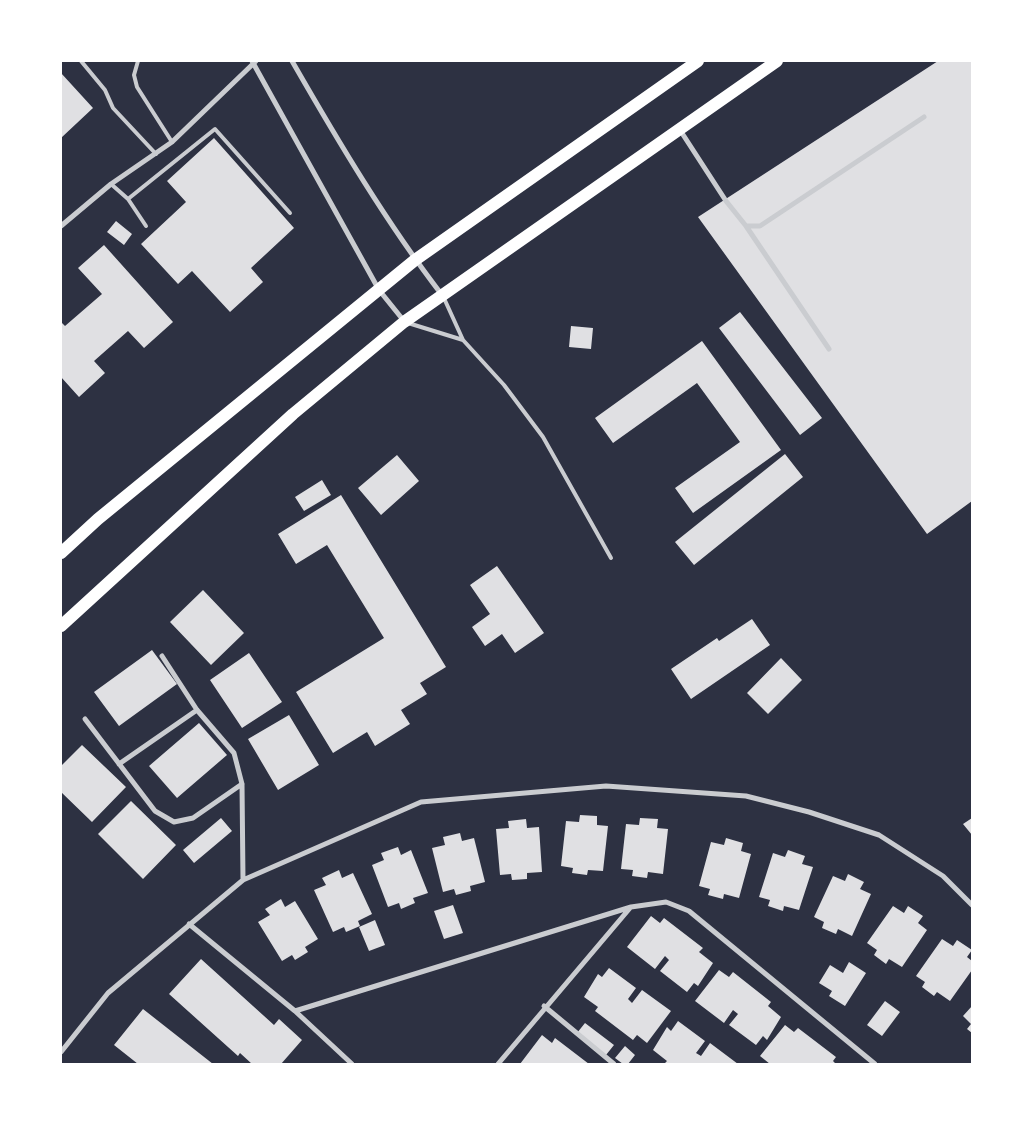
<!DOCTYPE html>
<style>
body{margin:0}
#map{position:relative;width:1033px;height:1125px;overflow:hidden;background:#2d3142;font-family:"Titillium Web",sans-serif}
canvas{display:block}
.frame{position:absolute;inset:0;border:62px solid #fff;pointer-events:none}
</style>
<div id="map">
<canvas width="1033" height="1125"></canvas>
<div class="frame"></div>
</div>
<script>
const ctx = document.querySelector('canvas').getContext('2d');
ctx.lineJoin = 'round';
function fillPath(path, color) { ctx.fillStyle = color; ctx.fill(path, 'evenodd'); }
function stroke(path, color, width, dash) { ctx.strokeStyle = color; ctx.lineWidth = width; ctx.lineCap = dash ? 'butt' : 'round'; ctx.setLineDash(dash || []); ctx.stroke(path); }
const building = new Path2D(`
 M 938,61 L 972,61 L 972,501 L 927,534 L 698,217 Z
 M 61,73 L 93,108 L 61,138 Z
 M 214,138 L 294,228 L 251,268 L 263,282 L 230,312 L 192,271 L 178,284 L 141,244 L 186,202 L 167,181 Z
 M 116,221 L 132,234 L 124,245 L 107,232 Z
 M 104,245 L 173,322 L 144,348 L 128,331 L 94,361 L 105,373 L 79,397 L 61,377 L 61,322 L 65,326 L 102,294 L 78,268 Z
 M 740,312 L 822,418 L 800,435 L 719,328 Z
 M 571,326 L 593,328 L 591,349 L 569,347 Z
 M 702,341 L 781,450 L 693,513 L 675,488 L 740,442 L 697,383 L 613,443 L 595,418 Z
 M 785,454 L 803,477 L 694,565 L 675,542 Z
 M 397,455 L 419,481 L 381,515 L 358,488 Z
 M 322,480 L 331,495 L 304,511 L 295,497 Z
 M 341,495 L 446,667 L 420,683 L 427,694 L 401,710 L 410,724 L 375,746 L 367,732 L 333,753 L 296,692 L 384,638 L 327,545 L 296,564 L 278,534 Z
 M 497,566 L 544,633 L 515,653 L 502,634 L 485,646 L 472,627 L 490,614 L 470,585 Z
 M 203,590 L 244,633 L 211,665 L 170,622 Z
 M 752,619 L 770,645 L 691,699 L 671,669 L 717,638 L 719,641 Z
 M 152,650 L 177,684 L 119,726 L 94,692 Z
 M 249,653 L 282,702 L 242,728 L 210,680 Z
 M 781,658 L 802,680 L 768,714 L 747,693 Z
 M 289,715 L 319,765 L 278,790 L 248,739 Z
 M 199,723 L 227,755 L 177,798 L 149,766 Z
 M 82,745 L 126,787 L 92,822 L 61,792 L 61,766 Z
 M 131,801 L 176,845 L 143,879 L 98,834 Z
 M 580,815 L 597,816 L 597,825 L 608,826 L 603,871 L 588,870 L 587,875 L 572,873 L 573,868 L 561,866 L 566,821 L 579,822 Z
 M 221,818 L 232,831 L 194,863 L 183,850 Z
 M 640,818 L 658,819 L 657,828 L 668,829 L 663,874 L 648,872 L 647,878 L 632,876 L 633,870 L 621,869 L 626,824 L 639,825 Z
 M 972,818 L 972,835 L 963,824 Z
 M 526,819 L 527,828 L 539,827 L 542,872 L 527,873 L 527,879 L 512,880 L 511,874 L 500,875 L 496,829 L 509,828 L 508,821 Z
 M 460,833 L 462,841 L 474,838 L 485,882 L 470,886 L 471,891 L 456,895 L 454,889 L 443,892 L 432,848 L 445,845 L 443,837 Z
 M 726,838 L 743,843 L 741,851 L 751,854 L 739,898 L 724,894 L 723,899 L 708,895 L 710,889 L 699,886 L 711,842 L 724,845 Z
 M 398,847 L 401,855 L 411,850 L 428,893 L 413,898 L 415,903 L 401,909 L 399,903 L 388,907 L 372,865 L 384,860 L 381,853 Z
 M 788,850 L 805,856 L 802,864 L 813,867 L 799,910 L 784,906 L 783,911 L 768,906 L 770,900 L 759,897 L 773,853 L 785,857 Z
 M 339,870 L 342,878 L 353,873 L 372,914 L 358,921 L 360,926 L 346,932 L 344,927 L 333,932 L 314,890 L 326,885 L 322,878 Z
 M 848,874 L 864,882 L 860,889 L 871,894 L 852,936 L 838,929 L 836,934 L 822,928 L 824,922 L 814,917 L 833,876 L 845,881 Z
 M 281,899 L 285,907 L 295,901 L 318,939 L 305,947 L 308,952 L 295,960 L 292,955 L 282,961 L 258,922 L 270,915 L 265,909 Z
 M 453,905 L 463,933 L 444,939 L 434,911 Z
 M 893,906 L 904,913 L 908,906 L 923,916 L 918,923 L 927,930 L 902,967 L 889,959 L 886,964 L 874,955 L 877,950 L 867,943 Z
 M 651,916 L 660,923 L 664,918 L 703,948 L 699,952 L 713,963 L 698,986 L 694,983 L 687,992 L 660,971 L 669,960 L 665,956 L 655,969 L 627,947 Z
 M 375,920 L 385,945 L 369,951 L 359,927 Z
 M 942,939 L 953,946 L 957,940 L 972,950 L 967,957 L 972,961 L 972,970 L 950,1001 L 937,992 L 934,996 L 922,987 L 925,982 L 916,976 Z
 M 201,959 L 274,1025 L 279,1019 L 302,1040 L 281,1064 L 252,1064 L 240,1053 L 238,1056 L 169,994 Z
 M 849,962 L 866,973 L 845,1006 L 829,996 L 832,991 L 819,983 L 830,965 L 843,973 Z
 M 609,968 L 636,988 L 628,999 L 632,1003 L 642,990 L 671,1011 L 647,1043 L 637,1035 L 633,1040 L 595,1011 L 598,1007 L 584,997 L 598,974 L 602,977 Z
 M 719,970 L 729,977 L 733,972 L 771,1002 L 768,1006 L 781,1017 L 767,1040 L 763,1036 L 756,1045 L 729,1025 L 738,1014 L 733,1010 L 724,1023 L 695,1001 Z
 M 885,1001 L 900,1012 L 882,1036 L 867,1025 Z
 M 972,1006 L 972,1033 L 967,1029 L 971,1024 L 963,1016 Z
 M 143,1009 L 213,1064 L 138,1064 L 114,1045 Z
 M 678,1021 L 705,1041 L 696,1053 L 701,1056 L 710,1043 L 738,1064 L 664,1064 L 667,1061 L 653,1050 L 667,1027 L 671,1031 Z
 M 585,1023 L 614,1045 L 606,1055 L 577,1033 Z
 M 785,1025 L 794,1032 L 798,1028 L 836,1057 L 833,1061 L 836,1064 L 770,1064 L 760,1056 Z
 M 542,1035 L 552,1043 L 555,1038 L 589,1064 L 520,1064 Z
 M 625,1046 L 635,1055 L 628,1064 L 623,1064 L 615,1058 Z`);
const service = new Path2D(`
 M 81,61 L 105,90 L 113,108 L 156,154
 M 138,61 L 134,75 L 137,87 L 172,142
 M 111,184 L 128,199 L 215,129 L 290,213
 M 128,199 L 146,226
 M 443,296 L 463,340 L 504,385 L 543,437 L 611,558
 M 408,323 L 463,340`);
const minor = new Path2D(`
 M 252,61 L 379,290 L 404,321
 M 292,61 C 338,141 386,222 442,295
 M 680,130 L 726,201 L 746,226 L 760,226 L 924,117
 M 61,226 L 111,184 L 172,142 L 256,61
 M 746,226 L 829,349
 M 162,656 L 197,710 L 234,753 L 242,784 L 243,880
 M 85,719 L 155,811 L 174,822 L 193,818 L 242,784
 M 119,764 L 197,710
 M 189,924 L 295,1011 L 352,1064
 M 544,1006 L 614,1064
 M 295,1011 L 631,907 L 666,902 L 689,911 L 875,1064
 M 61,1052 L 108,993 L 243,880 L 421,802 L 606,786 L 746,796 L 809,812 L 879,835 L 943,876 L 972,905
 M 498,1064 L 630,908`);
const primary = new Path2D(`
 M 61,553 L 98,519 L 415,260 L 698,61
 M 61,626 L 293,414 L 404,322 L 777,61`);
fillPath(building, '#e0e0e3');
stroke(service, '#caccd0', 4);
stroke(minor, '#caccd0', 5);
stroke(primary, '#fff', 12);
</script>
